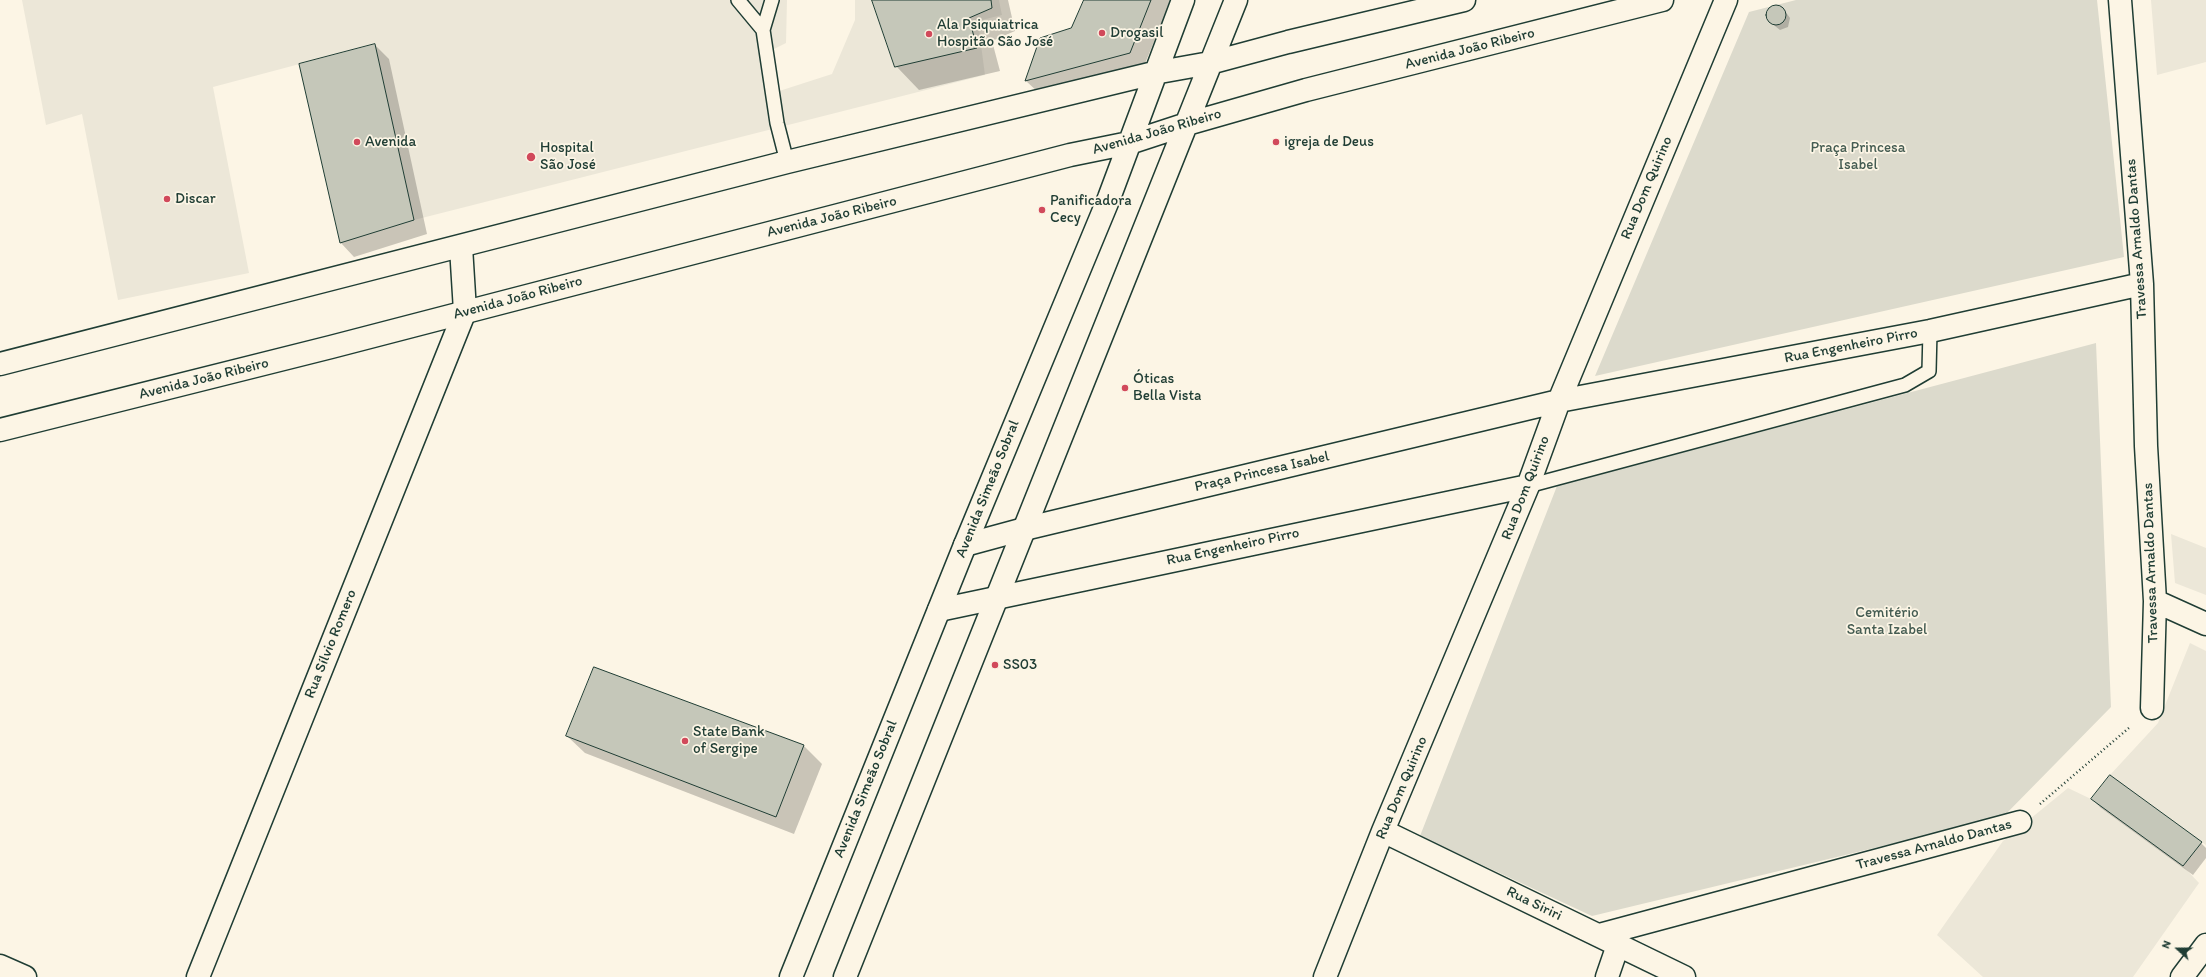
<!DOCTYPE html>
<meta charset="utf-8">
<style>
body{margin:0}
#map{position:relative;width:2206px;height:977px;overflow:hidden;background:#fcf5e5;font-family:Itim,sans-serif}
canvas{display:block}
.north{position:absolute;left:2158px;top:929px;width:40px;height:40px;-webkit-text-stroke:3px #fcf5e5;paint-order:stroke;rotate:291deg;font-size:11px;font-weight:700;line-height:16px;text-align:center;color:#1f3d34}
.north::after{content:'';display:block;margin:auto;width:14px;height:18px;background:#1f3d34;clip-path:polygon(50% 0,100% 100%,50% 72%,0 100%)}
</style>
<div id="map">
<canvas width="2206" height="977"></canvas>
<div class="north">N</div>
</div>
<script>
const ctx = document.querySelector('canvas').getContext('2d');
ctx.lineJoin = 'round';
function fillPath(path, color) { ctx.fillStyle = color; ctx.fill(path, 'evenodd'); }
function stroke(path, color, width, dash) { ctx.strokeStyle = color; ctx.lineWidth = width; ctx.lineCap = dash ? 'butt' : 'round'; ctx.setLineDash(dash || []); ctx.stroke(path); }
function label(font, color, halo, rows, align = 'center') {
  ctx.font = font + ' Itim,sans-serif'; ctx.lineWidth = 3.5; ctx.setLineDash([]); ctx.textBaseline = 'middle'; ctx.strokeStyle = halo; ctx.fillStyle = color; for (const [text, x, y, turn = 0] of rows) {
    ctx.save(); ctx.translate(x, y); ctx.rotate((+turn || 0) * Math.PI / 180); ctx.textAlign = isNaN(turn) ? turn : align; if (halo) ctx.strokeText(text, 0, 0); ctx.fillText(text, 0, 0); ctx.restore();
  }
}
const built = new Path2D(`
 M 22,0 L 787,0 L 786,43 L 762,55 L 770,94 L 832,74 L 855,20 L 855,0 L 872,0 L 969,18 L 992,8 L 991,0 L 999,0 L 1002,15 L 978,21 L 985,75 L 414,220 L 375,44 L 213,87 L 249,273 L 118,300 L 82,114 L 46,125 Z
 M 2151,0 L 2206,0 L 2206,62 L 2157,75 Z
 M 2171,534 L 2206,548 L 2206,595 L 2175,583 Z
 M 2190,643 L 2206,651 L 2206,845 L 2110,775 L 2158,723 Z
 M 2068,788 L 2091,799 L 2183,866 L 2199,883 L 2133,977 L 1983,977 L 1937,935 L 2003,841 Z`);
const green = new Path2D(`
 M 1796,0 L 2097,0 L 2124,257 L 1595,376 L 1749,12 Z
 M 2096,343 L 2111,707 L 2003,817 L 1592,916 L 1420,836 L 1557,486 Z`);
const shadow = new Path2D(`
 M 874,0 L 1008,0 L 1015,31 L 992,41 L 1000,71 L 919,90 L 896,66 Z
 M 1085,0 L 1171,0 L 1144,66 L 1040,94 L 1026,81 L 1072,28 Z
 M 1775,6 L 1782,7 L 1790,18 L 1788,27 L 1780,30 L 1770,22 L 1767,17 L 1770,9 Z
 M 375,45 L 389,59 L 427,234 L 354,257 L 341,243 Z
 M 595,669 L 804,746 L 822,764 L 794,834 L 585,753 L 567,736 Z
 M 2092,799 L 2201,843 L 2206,848 L 2206,858 L 2193,875 L 2101,808 Z`);
const building = new Path2D(`
 M 872,0 L 991,0 L 992,8 L 969,18 L 977,48 L 895,67 Z
 M 1084,0 L 1151,0 L 1130,53 L 1025,81 L 1040,38 L 1071,28 Z
 M1766 15a10 10 0 1 1 20 0a10 10 0 1 1-20 0Z
 M 375,44 L 414,220 L 340,243 L 299,64 Z
 M 594,667 L 804,745 L 776,817 L 566,736 Z
 M 2110,775 L 2202,842 L 2183,866 L 2091,799 Z`);
const path = new Path2D(`
 M 2040,804 L 2130,727`);
const service = new Path2D(`
 M 738,0 L 763,30
 M 772,0 L 763,30 L 777,123 L 787,162
 M 1528,486 L 1905,385 L 1929,371 L 1930,331`);
const minor = new Path2D(`
 M 2120,0 L 2142,284 L 2146,446 L 2155,601 L 2152,708
 M 965,545 L 1024,529 L 1559,401 L 1930,331 L 2142,284
 M 2155,601 L 2206,624
 M 939,610 L 1528,486
 M 1383,831 L 1684,977
 M 1599,935 L 2020,822
 M 0,966 L 25,977
 M 198,977 L 465,311 L 461,247
 M 1325,977 L 1383,831 L 1528,486 L 1559,401 L 1726,0
 M 1607,977 L 1618,945`);
const secondary = new Path2D(`
 M 0,364 L 787,162 L 1154,73 L 1210,63 L 1288,42 L 1464,0
 M 0,430 L 331,347 L 1070,155 L 1129,143 L 1187,124 L 1306,90 L 1662,0
 M 791,977 L 965,545 L 1109,198 L 1183,0
 M 845,977 L 1236,0
 M 2182,977 L 2206,945`);
const markers = [
 [1102,33,4,"#d1495b"],
 [929,34,4,"#d1495b"],
 [357,142,4,"#d1495b"],
 [1276,142,4,"#d1495b"],
 [531,157,5,"#d1495b"],
 [167,199,4,"#d1495b"],
 [1042,210,4,"#d1495b"],
 [1125,388,4,"#d1495b"],
 [995,665,4,"#d1495b"],
 [685,741,4,"#d1495b"]
];
const poiNames = [
 ["Ala Psiquiatrica",937,25],
 ["Hospitão São José",937,42],
 ["Drogasil",1110,33],
 ["Avenida",365,142],
 ["igreja de Deus",1284,142],
 ["Hospital",540,148],
 ["São José",540,165],
 ["Discar",175,199],
 ["Panificadora",1050,201],
 ["Cecy",1050,218],
 ["Óticas",1133,379],
 ["Bella Vista",1133,396],
 ["SS03",1003,665],
 ["State Bank",693,732],
 ["of Sergipe",693,749]
];
const streetNames = [
 ["Avenida João Ribeiro",1470,49,-14],
 ["Avenida João Ribeiro",1157,132,-16],
 ["Rua Dom Quirino",1647,188,-67],
 ["Avenida João Ribeiro",832,217,-14],
 ["Travessa Arnaldo Dantas",2137,239,-94],
 ["Avenida João Ribeiro",518,298,-15],
 ["Rua Engenheiro Pirro",1851,346,-11],
 ["Avenida João Ribeiro",204,379,-14],
 ["Praça Princesa Isabel",1262,472,-13],
 ["Rua Dom Quirino",1526,488,-69],
 ["Avenida Simeão Sobral",988,489,-68],
 ["Rua Engenheiro Pirro",1233,547,-12],
 ["Travessa Arnaldo Dantas",2151,563,-92],
 ["Rua Sílvio Romero",331,644,-68],
 ["Rua Dom Quirino",1402,788,-67],
 ["Avenida Simeão Sobral",866,789,-68],
 ["Travessa Arnaldo Dantas",1934,845,-15],
 ["Rua Siriri",1534,904,26]
];
const parkNames = [
 ["Praça Princesa",1858,148],
 ["Isabel",1858,165],
 ["Cemitério",1887,613],
 ["Santa Izabel",1887,630]
];
fillPath(built, '#ece7d8');
fillPath(green, '#dcdacc');
fillPath(shadow, '#0003');
fillPath(building, '#c5c7b9');
stroke(building, '#1f3d34', 1);
stroke(service, '#1f3d34', 16);
stroke(minor, '#1f3d34', 25);
stroke(secondary, '#1f3d34', 25);
stroke(path, '#1f3d34', 2.5, [1, 3]);
stroke(service, '#fcf5e5', 13);
stroke(minor, '#fcf5e5', 22);
stroke(secondary, '#fcf5e5', 22);
for (const [x, y, r, color] of markers) { const dot = new Path2D(); dot.arc(x, y, r, 0, 2 * Math.PI); ctx.fillStyle = color; ctx.fill(dot); stroke(dot, '#fcf5e5', 1.5); }
label('15px', '#1f3d34', '#fcf5e5', poiNames, 'left');
label('15px', '#1f3d34', '#fcf5e5', streetNames);
label('15px', '#455c52', '#fcf5e5', parkNames);
</script>
